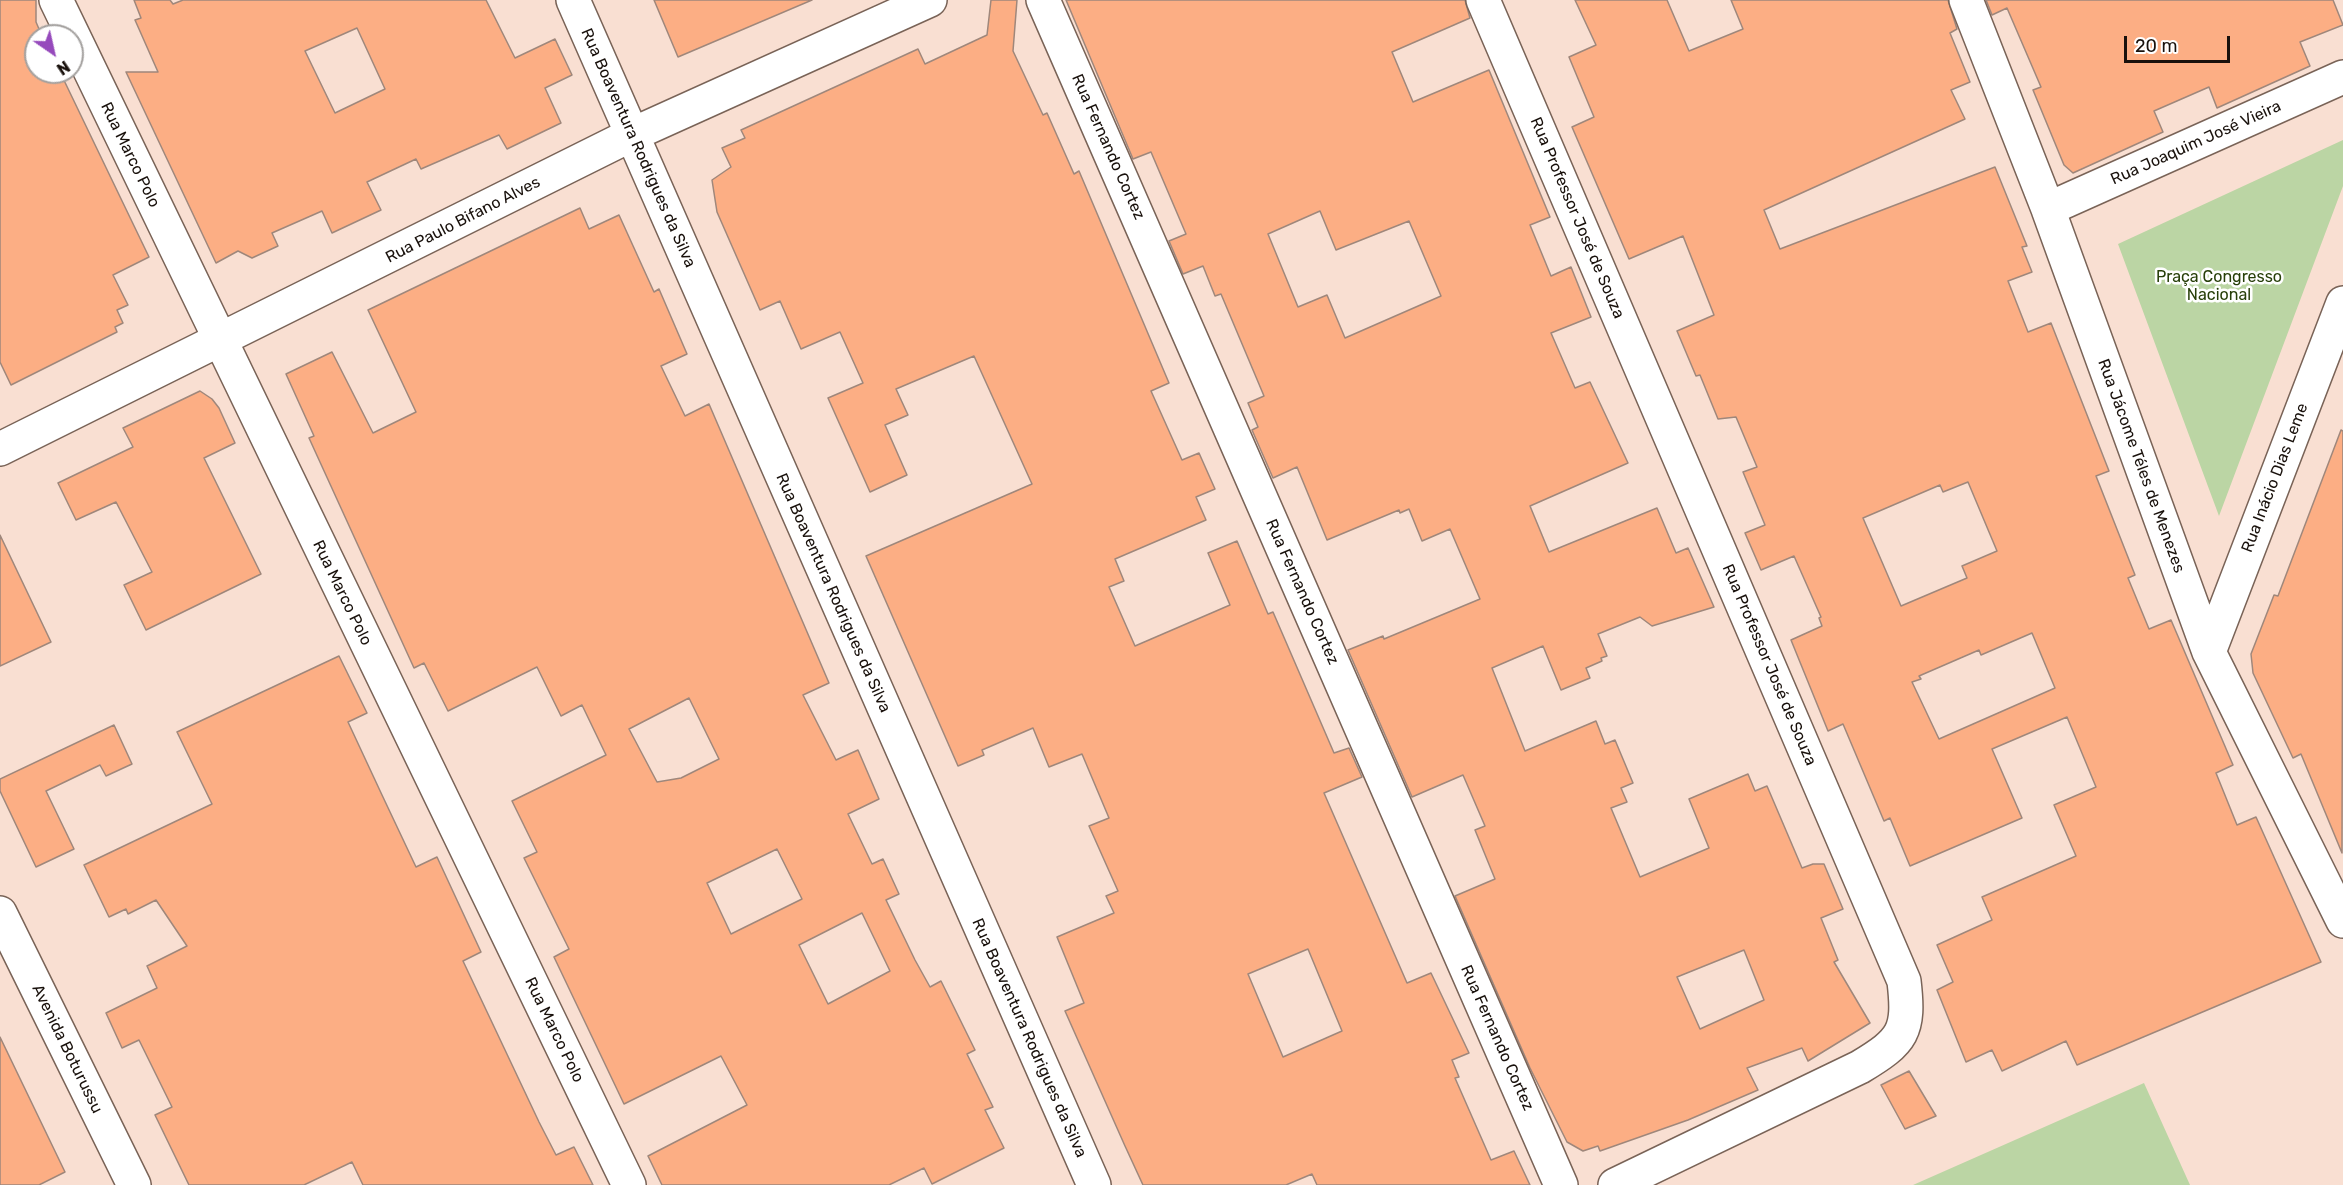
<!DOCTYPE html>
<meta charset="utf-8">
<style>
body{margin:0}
#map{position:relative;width:2343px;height:1185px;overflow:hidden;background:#f9dfd2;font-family:Rubik,sans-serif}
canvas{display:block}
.north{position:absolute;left:24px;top:24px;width:60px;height:60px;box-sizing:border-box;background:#fff;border:2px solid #a3a09e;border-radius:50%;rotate:146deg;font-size:16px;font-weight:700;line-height:24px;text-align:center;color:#19110c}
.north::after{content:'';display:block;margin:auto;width:21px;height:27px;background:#964abc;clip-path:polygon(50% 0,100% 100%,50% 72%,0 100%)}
.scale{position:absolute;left:2124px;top:36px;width:106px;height:27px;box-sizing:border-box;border:3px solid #19110c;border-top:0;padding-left:8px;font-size:18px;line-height:21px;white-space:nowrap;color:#19110c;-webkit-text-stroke:4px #fff;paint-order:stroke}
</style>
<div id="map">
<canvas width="2343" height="1185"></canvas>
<div class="north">N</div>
<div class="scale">20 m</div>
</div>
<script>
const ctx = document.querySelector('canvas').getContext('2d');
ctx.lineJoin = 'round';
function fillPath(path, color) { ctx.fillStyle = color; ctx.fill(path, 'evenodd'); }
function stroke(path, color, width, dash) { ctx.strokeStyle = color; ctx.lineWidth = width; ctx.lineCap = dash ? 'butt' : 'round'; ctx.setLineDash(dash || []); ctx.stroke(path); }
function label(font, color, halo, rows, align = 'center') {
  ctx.font = font + ' Rubik,sans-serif'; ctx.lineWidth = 5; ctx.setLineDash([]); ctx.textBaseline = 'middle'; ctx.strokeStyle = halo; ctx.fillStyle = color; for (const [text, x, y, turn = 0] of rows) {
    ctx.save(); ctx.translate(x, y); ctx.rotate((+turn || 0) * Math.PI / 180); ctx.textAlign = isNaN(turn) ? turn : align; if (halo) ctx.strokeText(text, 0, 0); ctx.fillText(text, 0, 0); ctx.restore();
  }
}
const green = new Path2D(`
 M 2343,140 L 2343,186 L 2219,516 L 2118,244 Z
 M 2144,1083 L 2190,1185 L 1913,1185 Z`);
const building = new Path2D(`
 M 0,0 L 36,0 L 36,22 L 42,36 L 36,36 L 36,72 L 60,72 L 149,257 L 113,275 L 128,305 L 117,310 L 123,323 L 115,327 L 117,332 L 11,385 L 0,362 Z
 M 134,0 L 170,0 L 173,4 L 183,0 L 486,0 L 515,58 L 555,39 L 572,75 L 545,88 L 561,123 L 507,149 L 499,135 L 421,169 L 416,159 L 367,182 L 381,210 L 332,233 L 322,211 L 272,233 L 278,246 L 252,258 L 238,251 L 216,263 L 126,72 L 158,72 L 135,20 L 141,18 ZM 357,28 L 385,89 L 335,113 L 305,51 Z
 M 654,0 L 812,0 L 678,57 Z
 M 991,0 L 1017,0 L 1013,51 L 1043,115 L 1047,113 L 1074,174 L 1079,171 L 1169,383 L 1151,391 L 1182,460 L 1199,453 L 1215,489 L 1196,497 L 1206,520 L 1115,559 L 1124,581 L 1109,587 L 1135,646 L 1230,605 L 1208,553 L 1237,541 L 1268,614 L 1273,612 L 1334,753 L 1349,748 L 1362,777 L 1324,793 L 1407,983 L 1431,973 L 1469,1053 L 1452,1060 L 1459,1077 L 1455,1078 L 1491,1160 L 1514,1151 L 1530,1185 L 1317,1185 L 1312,1174 L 1286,1185 L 1143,1185 L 1125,1146 L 1065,1011 L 1084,1003 L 1057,937 L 1114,913 L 1106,896 L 1118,891 L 1089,826 L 1109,818 L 1082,754 L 1049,767 L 1033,728 L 982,750 L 984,755 L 958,766 L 866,556 L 1032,484 L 974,356 L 896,389 L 908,415 L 885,425 L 907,475 L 870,492 L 828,398 L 863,383 L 840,332 L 801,349 L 780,301 L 760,310 L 717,212 L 712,180 L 731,167 L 722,148 L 745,138 L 741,130 L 918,49 L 925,64 L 987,35 ZM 1308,949 L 1342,1031 L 1283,1057 L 1248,974 Z
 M 1066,0 L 1465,0 L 1470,18 L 1392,52 L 1413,102 L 1489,70 L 1550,217 L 1530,225 L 1551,276 L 1571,267 L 1591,317 L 1551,333 L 1575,388 L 1590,382 L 1628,463 L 1530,506 L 1549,552 L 1657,508 L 1676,553 L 1688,548 L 1714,607 L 1652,626 L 1640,617 L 1598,634 L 1607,656 L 1601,658 L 1602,661 L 1586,668 L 1590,678 L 1561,690 L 1543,646 L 1492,668 L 1525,751 L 1596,721 L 1605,744 L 1615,740 L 1633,783 L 1621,788 L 1627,802 L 1611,808 L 1640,877 L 1709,848 L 1689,799 L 1748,774 L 1755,791 L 1767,786 L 1802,868 L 1813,864 L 1824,864 L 1843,909 L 1821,918 L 1838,960 L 1834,962 L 1870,1023 L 1808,1061 L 1802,1048 L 1747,1068 L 1758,1090 L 1688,1120 L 1600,1151 L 1598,1146 L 1583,1151 L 1567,1142 L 1530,1068 L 1455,896 L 1495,879 L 1475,830 L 1485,826 L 1463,775 L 1412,797 L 1348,650 L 1383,636 L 1384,639 L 1480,599 L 1450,529 L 1422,541 L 1409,509 L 1400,513 L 1399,510 L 1327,540 L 1297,467 L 1273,478 L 1252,430 L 1258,427 L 1248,403 L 1264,396 L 1221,294 L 1215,296 L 1203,266 L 1183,274 L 1169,241 L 1186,234 L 1151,152 L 1133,159 ZM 1320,211 L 1336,250 L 1409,221 L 1441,296 L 1345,338 L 1327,295 L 1298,307 L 1268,234 ZM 1744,950 L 1764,1000 L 1700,1029 L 1677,977 Z
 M 1575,0 L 1667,0 L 1689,51 L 1743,29 L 1731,0 L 1948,0 L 1957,29 L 1950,33 L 1970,82 L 1951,90 L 1965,119 L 1764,210 L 1780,249 L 1995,167 L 2027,246 L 2022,247 L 2032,272 L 2008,281 L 2028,332 L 2051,323 L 2109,471 L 2096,476 L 2135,575 L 2128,578 L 2149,629 L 2171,620 L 2233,765 L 2216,773 L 2237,825 L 2256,817 L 2321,962 L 2077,1065 L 2066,1041 L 2002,1071 L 1992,1050 L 1966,1062 L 1937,990 L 1953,982 L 1937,945 L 1992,920 L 1982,897 L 2076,856 L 2054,805 L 2096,787 L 2067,717 L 1992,749 L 2022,818 L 1910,866 L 1890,818 L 1884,821 L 1843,724 L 1828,731 L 1791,640 L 1822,626 L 1819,618 L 1821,617 L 1794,556 L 1761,570 L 1745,533 L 1765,525 L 1743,472 L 1757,467 L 1736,417 L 1718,419 L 1700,375 L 1696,376 L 1677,331 L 1714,315 L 1683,236 L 1629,259 L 1572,127 L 1594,117 L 1569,57 L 1596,45 ZM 1968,482 L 1997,551 L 1962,566 L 1967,578 L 1901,606 L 1863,518 L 1940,485 L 1943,492 ZM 2032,633 L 2055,688 L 1939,739 L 1912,682 L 1921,679 L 1919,676 L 1979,650 L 1981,655 Z
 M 1986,0 L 2333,0 L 2343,25 L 2300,42 L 2310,66 L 2217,108 L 2209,87 L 2154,111 L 2163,132 L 2073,173 L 2064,165 L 2033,90 L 2041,87 L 2007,8 L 1992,15 Z
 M 580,208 L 589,229 L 619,215 L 654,292 L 659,289 L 687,354 L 661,366 L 685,416 L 709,404 L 829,683 L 803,695 L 836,760 L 858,750 L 879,799 L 848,814 L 872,864 L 883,859 L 899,894 L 886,900 L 915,960 L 930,987 L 941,981 L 975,1050 L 967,1054 L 993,1107 L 985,1110 L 1004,1148 L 932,1184 L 924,1168 L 889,1185 L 662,1185 L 648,1156 L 747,1105 L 721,1056 L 624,1104 L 554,957 L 569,949 L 524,858 L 537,852 L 512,801 L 606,755 L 582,705 L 561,716 L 537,667 L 448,711 L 424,663 L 414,668 L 309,438 L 314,436 L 286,374 L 332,352 L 373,433 L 416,412 L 368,310 ZM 689,698 L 719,759 L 681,778 L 657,782 L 629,729 ZM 777,849 L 802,899 L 731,934 L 707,883 ZM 862,913 L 890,971 L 828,1004 L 799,945 Z
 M 200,391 L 212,399 L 219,408 L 235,443 L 204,458 L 261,574 L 146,630 L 124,585 L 152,572 L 116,502 L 76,520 L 58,483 L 133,447 L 123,428 Z
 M 2341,430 L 2343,431 L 2342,853 L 2301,754 L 2293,758 L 2253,673 L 2251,654 L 2274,595 L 2278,596 Z
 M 0,535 L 51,642 L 0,666 Z
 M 339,656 L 367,713 L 348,722 L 382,795 L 416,867 L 437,857 L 481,952 L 463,961 L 539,1122 L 556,1155 L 574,1147 L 593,1185 L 363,1185 L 352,1162 L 304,1185 L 189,1185 L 155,1115 L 172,1107 L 139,1040 L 122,1048 L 106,1013 L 157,988 L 147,966 L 187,946 L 156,900 L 128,914 L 126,909 L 109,917 L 84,865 L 212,804 L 177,732 Z
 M 114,725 L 132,764 L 106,776 L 100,765 L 46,791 L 74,849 L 36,867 L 0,791 L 0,779 Z
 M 0,1037 L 65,1172 L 39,1185 L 0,1185 Z
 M 1909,1071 L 1936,1116 L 1905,1129 L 1881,1085 Z`);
const minor = new Path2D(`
 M 56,0 L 629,1185
 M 573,0 L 1094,1185
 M 1043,0 L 1561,1185
 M 1483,0 L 1904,981 C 1910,1032 1903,1041 1860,1067 L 1615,1185
 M 1966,0 L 2048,209 L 2209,652 L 2343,921
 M 2048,209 L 2343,77
 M 0,449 L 631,135 L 930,0
 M 2209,652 L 2343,303`);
const major = new Path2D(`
 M 0,913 L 134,1185`);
const streetNames = [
 ["Rua Joaquim José Vieira",2196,143,-24],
 ["Rua Fernando Cortez",1108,147,66],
 ["Rua Boaventura Rodrigues da Silva",638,148,66],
 ["Rua Marco Polo",130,155,64],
 ["Rua Professor José de Souza",1577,218,67],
 ["Rua Paulo Bifano Alves",463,220,-27],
 ["Rua Jácome Téles de Menezes",2141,466,70],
 ["Rua Inácio Dias Leme",2275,478,-69],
 ["Rua Fernando Cortez",1302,592,66],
 ["Rua Marco Polo",342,593,64],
 ["Rua Boaventura Rodrigues da Silva",833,593,66],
 ["Rua Professor José de Souza",1769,665,67],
 ["Rua Marco Polo",554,1030,64],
 ["Rua Boaventura Rodrigues da Silva",1029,1038,66],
 ["Rua Fernando Cortez",1497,1038,66],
 ["Avenida Boturussu",67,1049,64]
];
const parkNames = [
 ["Praça Congresso",2219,277],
 ["Nacional",2219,295]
];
fillPath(green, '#bbd5a4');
fillPath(building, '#fcae84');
stroke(building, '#9f877b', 1.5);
stroke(minor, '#796357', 36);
stroke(major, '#796357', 36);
stroke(minor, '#fff', 33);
stroke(major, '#fff', 33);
label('16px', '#19110c', '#fff', streetNames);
label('16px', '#273f09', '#fff', parkNames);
</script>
